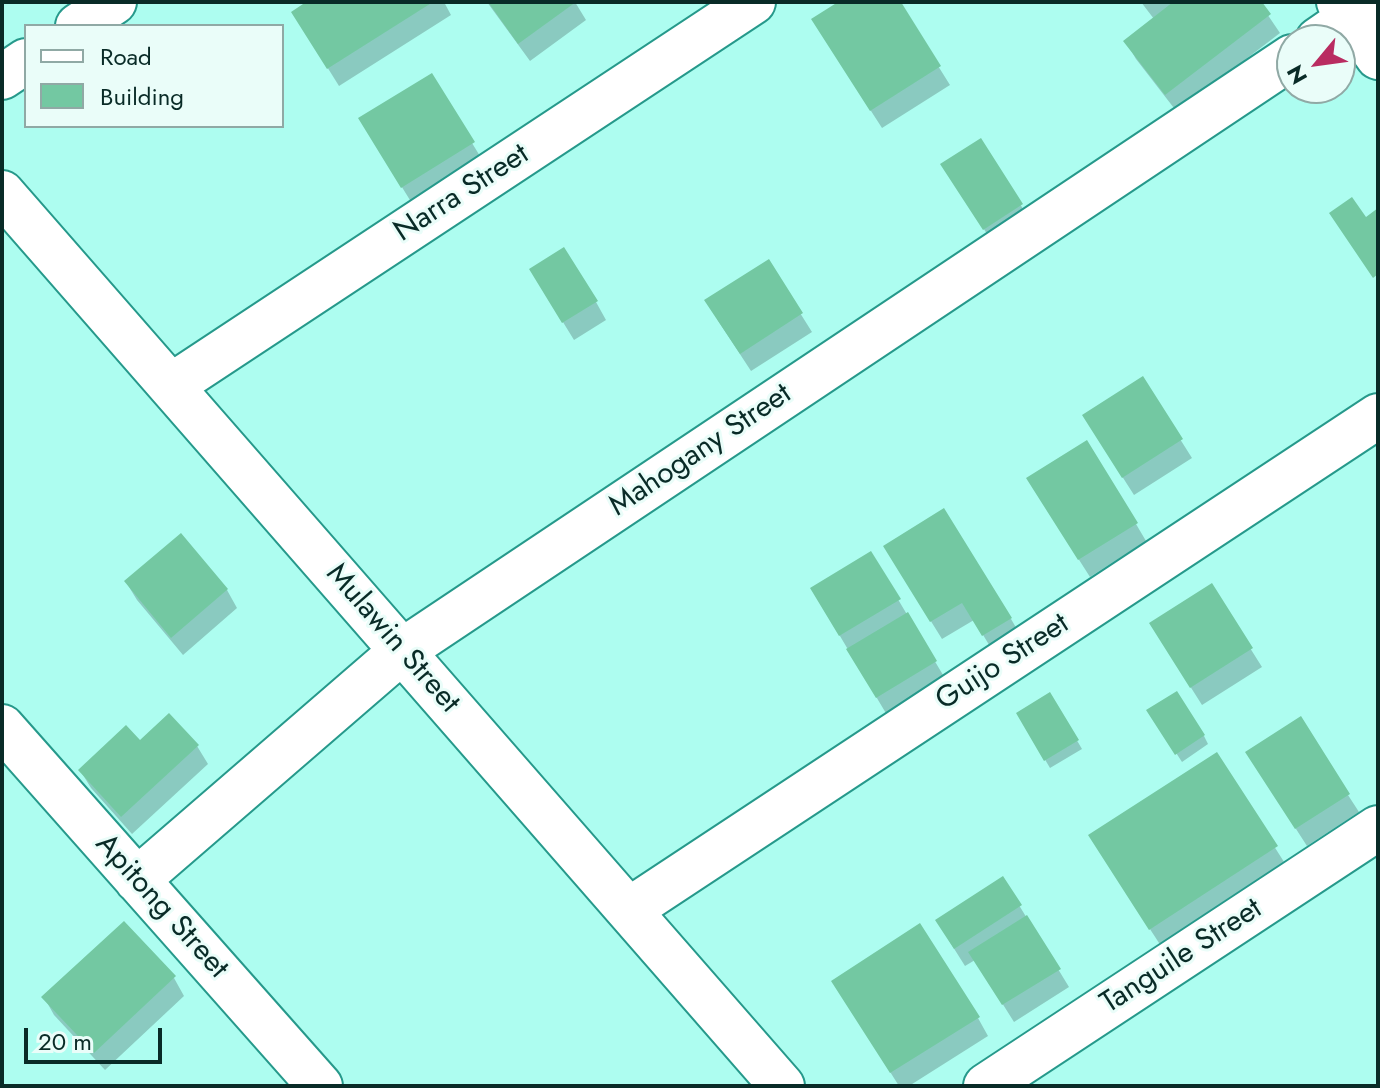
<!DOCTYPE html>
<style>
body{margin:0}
#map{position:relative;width:1380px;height:1088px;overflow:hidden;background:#adfdf0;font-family:Jost,sans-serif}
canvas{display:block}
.frame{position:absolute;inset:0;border:4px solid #092b27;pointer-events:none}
.legend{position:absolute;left:24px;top:24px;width:260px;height:104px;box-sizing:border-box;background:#eafdf9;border:2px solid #90a9a5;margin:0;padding:10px 14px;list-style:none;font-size:24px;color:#092b27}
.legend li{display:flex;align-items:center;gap:16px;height:40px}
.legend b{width:40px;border:2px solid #90a9a5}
.north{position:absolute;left:1276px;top:24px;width:80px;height:80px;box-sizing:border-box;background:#eafdf9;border:2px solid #90a9a5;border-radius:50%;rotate:241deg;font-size:22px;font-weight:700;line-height:32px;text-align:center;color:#092b27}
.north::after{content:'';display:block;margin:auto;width:28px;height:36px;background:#b92c61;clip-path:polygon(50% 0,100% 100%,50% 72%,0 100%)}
.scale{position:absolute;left:24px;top:1028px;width:138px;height:36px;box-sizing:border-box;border:4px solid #092b27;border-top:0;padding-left:10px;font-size:24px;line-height:28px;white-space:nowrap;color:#092b27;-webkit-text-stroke:6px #eafdf9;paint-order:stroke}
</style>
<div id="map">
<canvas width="1380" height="1088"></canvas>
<div class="frame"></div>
<ul class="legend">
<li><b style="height:10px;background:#fff"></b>Road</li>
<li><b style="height:22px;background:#73c8a2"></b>Building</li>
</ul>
<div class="north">N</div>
<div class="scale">20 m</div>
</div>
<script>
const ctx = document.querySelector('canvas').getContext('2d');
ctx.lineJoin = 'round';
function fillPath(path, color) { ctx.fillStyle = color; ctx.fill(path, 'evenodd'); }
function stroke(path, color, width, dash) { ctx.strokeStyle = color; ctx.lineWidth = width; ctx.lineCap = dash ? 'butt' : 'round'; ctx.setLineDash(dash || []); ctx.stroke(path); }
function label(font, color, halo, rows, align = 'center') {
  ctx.font = font + ' Jost,sans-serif'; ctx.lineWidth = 6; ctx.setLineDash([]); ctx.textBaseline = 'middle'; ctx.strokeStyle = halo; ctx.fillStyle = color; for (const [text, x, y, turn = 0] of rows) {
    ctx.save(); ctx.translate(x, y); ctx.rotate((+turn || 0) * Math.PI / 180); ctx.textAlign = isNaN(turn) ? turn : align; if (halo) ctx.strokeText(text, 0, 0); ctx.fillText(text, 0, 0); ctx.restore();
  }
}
const shadow = new Path2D(`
 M 310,2 L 444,2 L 451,15 L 339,86 L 304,30 Z
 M 487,2 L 575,2 L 586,20 L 530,61 Z
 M 842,2 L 898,2 L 950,85 L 882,128 L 824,38 Z
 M 1141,2 L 1259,2 L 1280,33 L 1177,112 L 1136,59 L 1126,42 L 1154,19 Z
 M 431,76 L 483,161 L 413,205 L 371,137 Z
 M 980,141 L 1032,223 L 995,246 L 953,182 Z
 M 768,262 L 812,332 L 751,371 L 717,319 Z
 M 542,288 L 596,302 L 606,320 L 574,340 Z
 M 1142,379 L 1192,458 L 1134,495 L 1095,434 Z
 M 1039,497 L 1136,524 L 1146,541 L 1090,577 Z
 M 180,536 L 227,590 L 237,608 L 183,655 L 137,600 L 126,582 Z
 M 871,554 L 946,680 L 887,715 L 812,589 Z
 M 896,565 L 1011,619 L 1021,636 L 994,653 L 974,620 L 942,639 Z
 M 1211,586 L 1262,667 L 1202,705 L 1162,642 Z
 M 1050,695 L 1082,749 L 1050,768 L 1018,714 Z
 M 1154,719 L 1204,736 L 1208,744 L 1182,762 Z
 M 140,743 L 197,746 L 208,764 L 132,834 L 91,788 L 80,770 Z
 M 1216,755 L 1286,865 L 1161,946 L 1101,854 Z
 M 1258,770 L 1348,795 L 1359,812 L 1307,846 Z
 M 1003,879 L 1069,987 L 1014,1022 L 975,960 L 965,966 L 948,939 Z
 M 174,978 L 184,996 L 105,1070 L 54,1015 L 44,997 Z
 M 844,999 L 978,1018 L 988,1036 L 909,1086 L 899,1086 Z`);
const building = new Path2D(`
 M 306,2 L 433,2 L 327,69 L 291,12 Z
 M 488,2 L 576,2 L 518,44 Z
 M 838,2 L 901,2 L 941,66 L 870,111 L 811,19 Z
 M 1173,2 L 1262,2 L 1271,14 L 1165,95 L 1123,41 Z
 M 432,73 L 475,142 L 401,188 L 358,118 Z
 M 981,138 L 1023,204 L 983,230 L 940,164 Z
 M 1352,197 L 1366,217 L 1378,208 L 1378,274 L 1373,278 L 1329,213 Z
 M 564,247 L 598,301 L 562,323 L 529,269 Z
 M 769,259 L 803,313 L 740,354 L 704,300 Z
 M 1143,376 L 1183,439 L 1122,478 L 1082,415 Z
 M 1087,440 L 1138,523 L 1078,560 L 1026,478 Z
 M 944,508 L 1012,618 L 982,636 L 962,603 L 930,622 L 883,546 Z
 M 181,533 L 228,589 L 171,638 L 124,581 Z
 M 871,551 L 901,599 L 839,636 L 810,588 Z
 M 1212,583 L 1253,648 L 1190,688 L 1149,623 Z
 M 908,612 L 937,661 L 876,698 L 846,649 Z
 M 1177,691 L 1205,735 L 1175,755 L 1146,710 Z
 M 1050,692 L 1079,740 L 1044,761 L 1016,713 Z
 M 169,713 L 199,745 L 121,817 L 78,770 L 126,725 L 140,740 Z
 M 1301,716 L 1350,794 L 1295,829 L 1245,752 Z
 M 1217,752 L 1278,846 L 1149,930 L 1088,835 Z
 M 1003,876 L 1022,905 L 954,949 L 935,920 Z
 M 1027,915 L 1061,969 L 1002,1005 L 968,952 Z
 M 124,921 L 176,976 L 94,1053 L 41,997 Z
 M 920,923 L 980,1017 L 890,1073 L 831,981 Z`);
const street = new Path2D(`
 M 1339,2 L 1378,57
 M 78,26 L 114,2
 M 1318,40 L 1373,2
 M 2,77 L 26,61
 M 2,193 L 782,1086
 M 171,386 L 753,2
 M 2,727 L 320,1086
 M 137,880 L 402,651 L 1292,57
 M 629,910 L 1378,416
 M 986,1086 L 1378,828`);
const streetNames = [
 ["Narra Street",462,194,-33],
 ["Mahogany Street",701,451,-34],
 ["Mulawin Street",392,639,49],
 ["Guijo Street",1003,663,-33],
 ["Apitong Street",161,907,48],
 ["Tanguile Street",1182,957,-33]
];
fillPath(shadow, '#0003');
fillPath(building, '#73c8a2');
stroke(street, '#26998b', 48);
stroke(street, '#fff', 44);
label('30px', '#092b27', '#eafdf9', streetNames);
</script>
